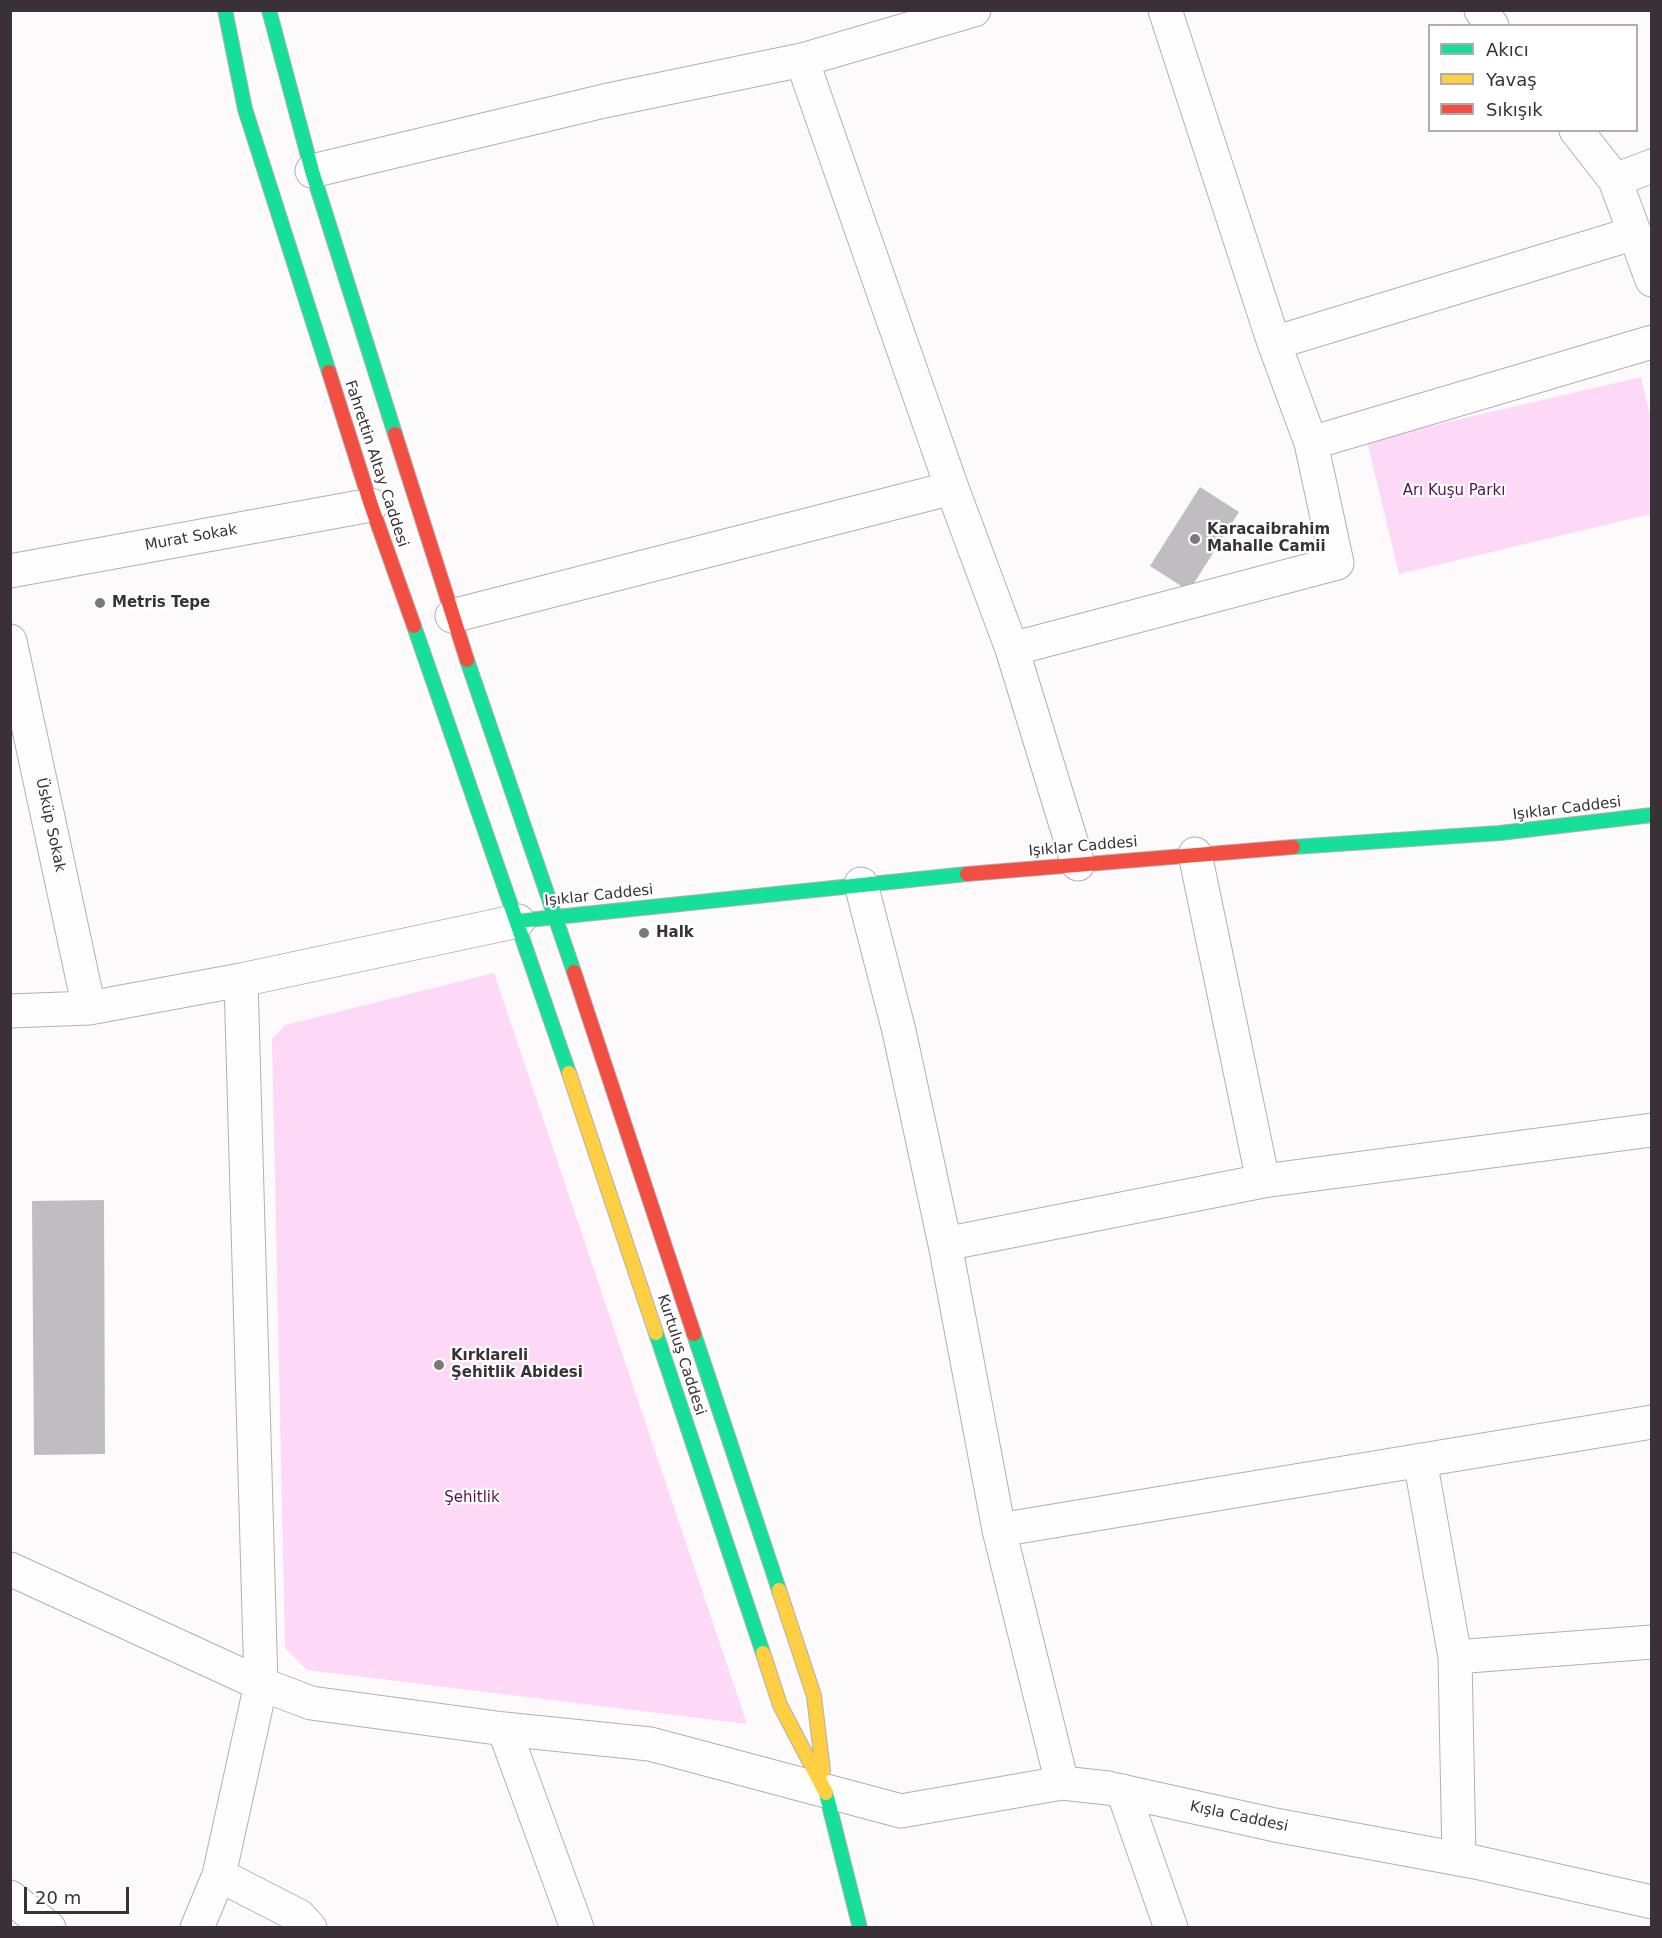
<!DOCTYPE html>
<meta charset="utf-8">
<style>
body{margin:0}
#map{position:relative;width:1662px;height:1938px;overflow:hidden;background:#fcfafb;font-family:"DejaVu Sans",sans-serif}
canvas{display:block}
.frame{position:absolute;inset:0;border:12px solid #393137;pointer-events:none}
.legend{position:absolute;left:1428px;top:24px;width:210px;height:108px;box-sizing:border-box;background:#fff;border:2px solid #b0adaf;margin:0;padding:8px 10px;list-style:none;font-size:18px;color:#393137}
.legend li{display:flex;align-items:center;gap:12px;height:30px}
.legend b{width:30px;border:2px solid #b0adaf}
.scale{position:absolute;left:24px;top:1887px;width:105px;height:27px;box-sizing:border-box;border:3px solid #393137;border-top:0;padding-left:8px;font-size:18px;line-height:21px;white-space:nowrap;color:#393137;-webkit-text-stroke:4px #fff;paint-order:stroke}
</style>
<div id="map">
<canvas width="1662" height="1938"></canvas>
<div class="frame"></div>
<ul class="legend">
<li><b style="height:8px;background:#16e098"></b>Akıcı</li>
<li><b style="height:8px;background:#ffcf43"></b>Yavaş</li>
<li><b style="height:8px;background:#f24e42"></b>Sıkışık</li>
</ul>
<div class="scale">20 m</div>
</div>
<script>
const ctx = document.querySelector('canvas').getContext('2d');
ctx.lineJoin = 'round';
function fillPath(path, color) { ctx.fillStyle = color; ctx.fill(path, 'evenodd'); }
function stroke(path, color, width, dash) { ctx.strokeStyle = color; ctx.lineWidth = width; ctx.lineCap = dash ? 'butt' : 'round'; ctx.setLineDash(dash || []); ctx.stroke(path); }
function label(font, color, halo, rows, align = 'center') {
  ctx.font = font + ' "DejaVu Sans",sans-serif'; ctx.lineWidth = 4.5; ctx.setLineDash([]); ctx.textBaseline = 'middle'; ctx.strokeStyle = halo; ctx.fillStyle = color; for (const [text, x, y, turn = 0] of rows) {
    ctx.save(); ctx.translate(x, y); ctx.rotate((+turn || 0) * Math.PI / 180); ctx.textAlign = isNaN(turn) ? turn : align; if (halo) ctx.strokeText(text, 0, 0); ctx.fillText(text, 0, 0); ctx.restore();
  }
}
const green = new Path2D(`
 M 1641,377 L 1651,421 L 1651,514 L 1399,574 L 1367,441 Z
 M 494,973 L 747,1724 L 307,1670 L 285,1648 L 272,1039 L 285,1025 Z`);
const building = new Path2D(`
 M 1200,487 L 1239,512 L 1189,591 L 1150,566 Z
 M 104,1200 L 105,1454 L 34,1455 L 32,1201 Z`);
const street = new Path2D(`
 M 1481,10 L 1492,26
 M 802,60 L 952,488 L 1012,649 L 1078,864
 M 1576,130 L 1615,180 L 1652,280
 M 312,171 L 604,101 L 802,60 L 974,10
 M 1615,180 L 1652,166
 M 1274,343 L 1635,233
 M 1311,443 L 1652,342
 M 10,571 L 371,505
 M 452,616 L 952,488
 M 10,641 L 89,1008
 M 1012,649 L 1337,563 L 1311,443 L 1274,343 L 1165,10
 M 1195,854 L 1263,1181
 M 861,884 L 899,1031 L 945,1244
 M 10,1011 L 89,1008 L 241,980 L 518,921
 M 1420,1460 L 1455,1657 L 1459,1859
 M 999,1530 L 1652,1422
 M 10,1569 L 261,1684 L 311,1703 L 504,1729 L 650,1744 L 901,1811 L 1062,1783 L 1108,1788 L 1275,1825 L 1475,1862 L 1652,1902
 M 1455,1657 L 1652,1642
 M 504,1729 L 577,1928
 M 1062,1783 L 999,1530 L 945,1244 L 1263,1181 L 1652,1130
 M 1123,1791 L 1171,1928
 M 219,1875 L 299,1916 L 310,1928
 M 10,1897 L 49,1928
 M 197,1928 L 219,1875 L 261,1684 L 241,980`);
const fast = new Path2D(`
 M 225,10 L 245,109 L 329,372
 M 269,10 L 312,171 L 395,434
 M 414,626 L 569,1073
 M 467,660 L 574,972
 M 1293,847 L 1500,833 L 1652,815
 M 518,921 L 967,874
 M 656,1333 L 763,1653
 M 694,1334 L 779,1590
 M 826,1793 L 860,1928`);
const slow = new Path2D(`
 M 569,1073 L 656,1333
 M 779,1590 L 814,1696 L 823,1771
 M 763,1653 L 780,1705 L 826,1793`);
const jam = new Path2D(`
 M 329,372 L 371,505 L 414,626
 M 395,434 L 467,660
 M 967,874 L 1293,847
 M 574,972 L 694,1334`);
const markers = [
 [1195,539,6,"#7d777c"],
 [100,603,6,"#7d777c"],
 [644,933,6,"#7d777c"],
 [439,1365,6,"#7d777c"]
];
const streetNames = [
 ["Fahrettin Altay Caddesi",376,464,72],
 ["Murat Sokak",191,538,-10],
 ["Işıklar Caddesi",1567,809,-7],
 ["Üsküp Sokak",50,825,78],
 ["Işıklar Caddesi",1083,847,-5],
 ["Işıklar Caddesi",599,896,-6],
 ["Kurtuluş Caddesi",681,1355,72],
 ["Kışla Caddesi",1239,1817,12]
];
const parkNames = [
 ["Arı Kuşu Parkı",1454,491],
 ["Şehitlik",472,1498]
];
const poiNames = [
 ["Karacaibrahim",1207,530],
 ["Mahalle Camii",1207,547],
 ["Metris Tepe",112,603],
 ["Halk",656,933],
 ["Kırklareli",451,1356],
 ["Şehitlik Abidesi",451,1373]
];
fillPath(green, '#fdd8f7');
fillPath(building, '#c0bcbf');
stroke(street, '#b3afb2', 35);
stroke(fast, '#b3afb2', 16);
stroke(slow, '#b3afb2', 16);
stroke(jam, '#b3afb2', 16);
stroke(street, '#fffefe', 33);
stroke(fast, '#16e098', 14);
stroke(slow, '#ffcf43', 14);
stroke(jam, '#f24e42', 14);
for (const [x, y, r, color] of markers) { const dot = new Path2D(); dot.arc(x, y, r, 0, 2 * Math.PI); ctx.fillStyle = color; ctx.fill(dot); stroke(dot, '#fff', 2); }
label('15px', '#393137', '#fff', streetNames);
label('15px', '#581253', '#fff', parkNames);
label('bold 15px', '#393137', '#fff', poiNames, 'left');
</script>
